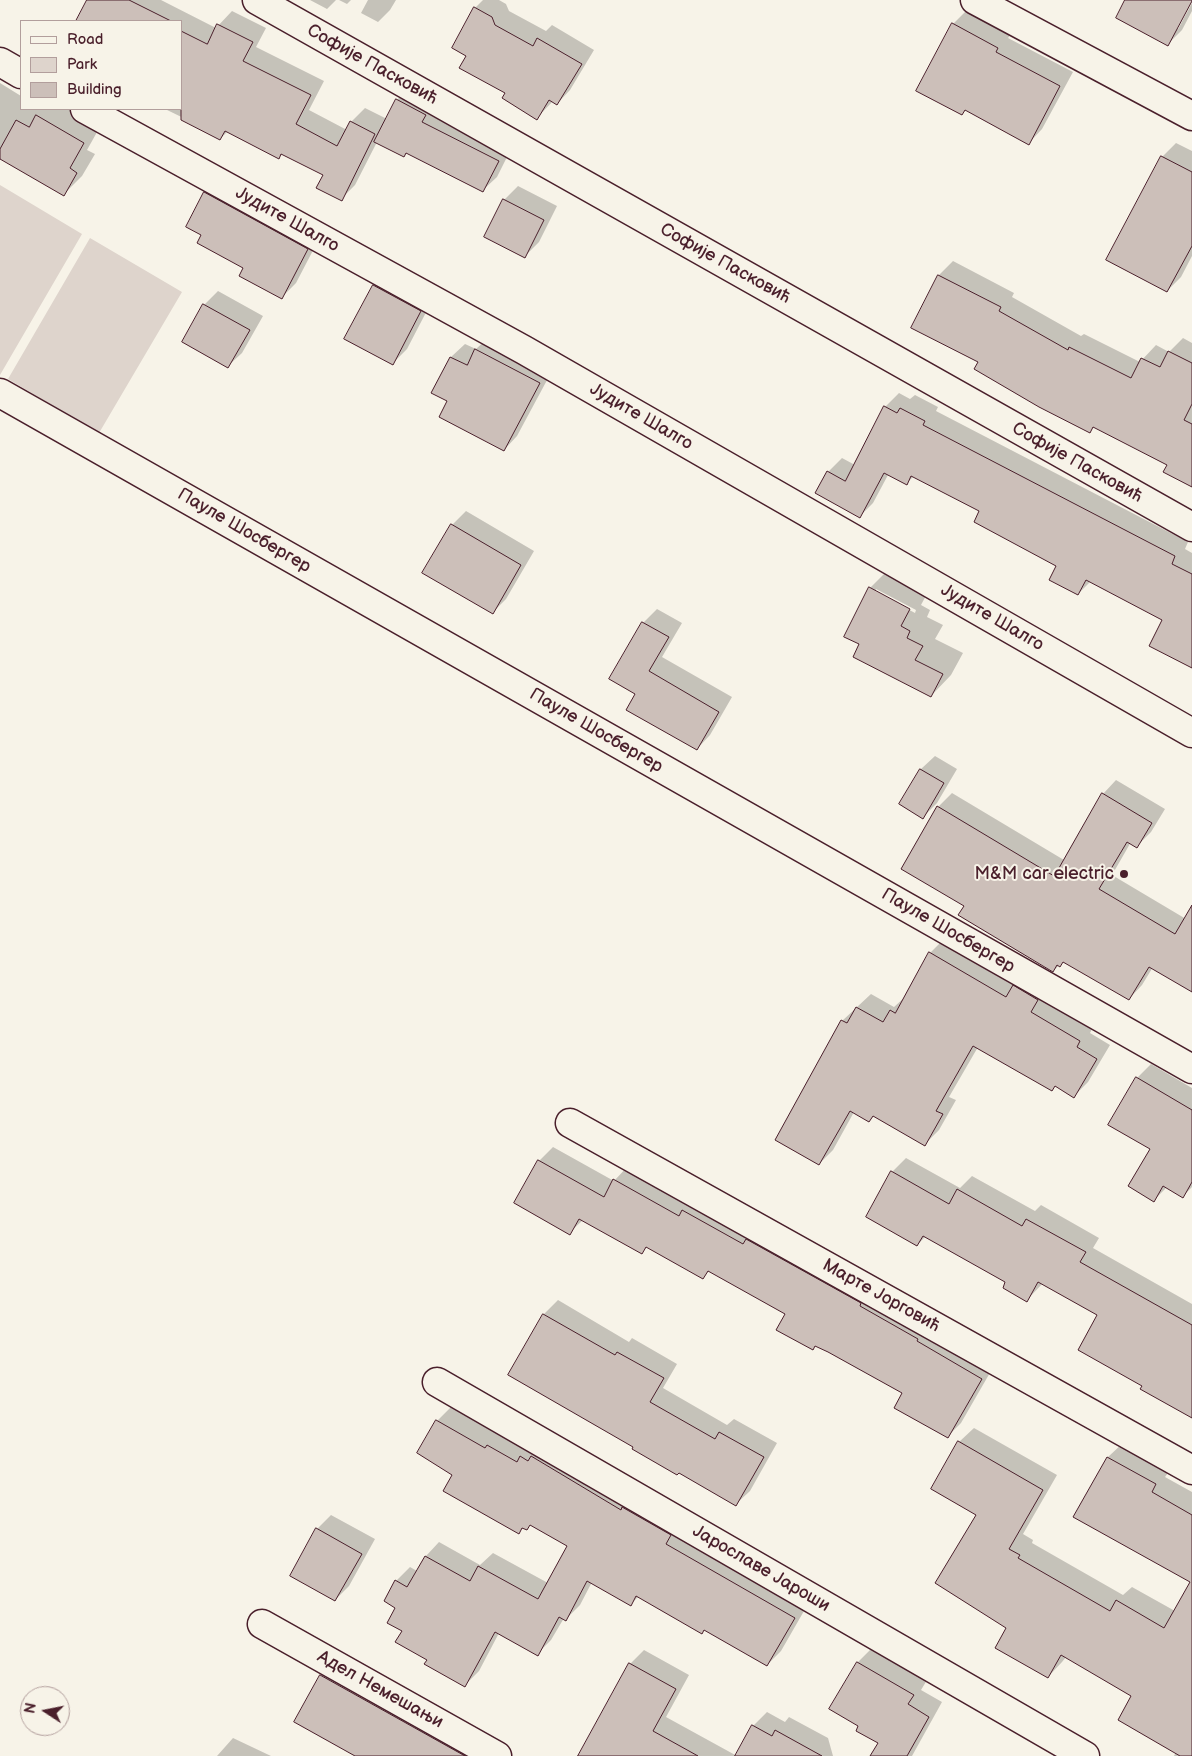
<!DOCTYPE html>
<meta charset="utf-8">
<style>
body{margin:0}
#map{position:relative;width:1192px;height:1756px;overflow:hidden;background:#f7f3e8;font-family:"Balsamiq Sans",sans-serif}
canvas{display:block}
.legend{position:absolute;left:20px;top:20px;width:162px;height:90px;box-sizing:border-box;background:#f7f3e8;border:1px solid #b29e9c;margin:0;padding:6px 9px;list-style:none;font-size:15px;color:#4a1f2b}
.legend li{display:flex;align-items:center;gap:10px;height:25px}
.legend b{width:25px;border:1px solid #b29e9c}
.north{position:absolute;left:20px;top:1686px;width:50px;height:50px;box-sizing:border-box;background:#f7f3e8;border:1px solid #b29e9c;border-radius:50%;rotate:281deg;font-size:14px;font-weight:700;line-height:20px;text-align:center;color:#4a1f2b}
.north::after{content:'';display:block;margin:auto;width:18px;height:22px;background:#4a1f2b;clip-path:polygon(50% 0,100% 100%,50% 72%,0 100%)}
</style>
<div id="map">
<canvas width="1192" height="1756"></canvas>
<ul class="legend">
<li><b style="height:6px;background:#f7f3e8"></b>Road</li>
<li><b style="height:14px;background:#ded4cc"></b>Park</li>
<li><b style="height:14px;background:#ccbfb9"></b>Building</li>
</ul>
<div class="north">N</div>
</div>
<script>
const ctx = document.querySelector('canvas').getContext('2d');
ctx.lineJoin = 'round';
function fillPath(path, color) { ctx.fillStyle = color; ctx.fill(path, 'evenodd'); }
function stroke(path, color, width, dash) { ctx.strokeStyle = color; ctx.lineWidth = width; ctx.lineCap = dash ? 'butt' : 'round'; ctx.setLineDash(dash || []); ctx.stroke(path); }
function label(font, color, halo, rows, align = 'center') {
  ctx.font = font + ' "Balsamiq Sans",sans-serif'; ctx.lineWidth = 4; ctx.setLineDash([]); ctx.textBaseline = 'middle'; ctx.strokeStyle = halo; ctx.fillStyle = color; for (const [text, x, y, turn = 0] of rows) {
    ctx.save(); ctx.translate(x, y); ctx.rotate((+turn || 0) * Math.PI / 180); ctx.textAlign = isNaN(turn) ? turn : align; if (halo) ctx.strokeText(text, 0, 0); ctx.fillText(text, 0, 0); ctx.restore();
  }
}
const green = new Path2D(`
 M 0,185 L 82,234 L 0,375 Z
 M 90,238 L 182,292 L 99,433 L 8,379 Z`);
const shadow = new Path2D(`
 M 89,0 L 161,0 L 216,28 L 232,11 L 266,28 L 256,47 L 324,81 L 309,110 L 347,130 L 351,122 L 365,108 L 387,119 L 397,100 L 411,86 L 512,147 L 497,177 L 483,190 L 408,152 L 404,156 L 377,142 L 355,185 L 341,199 L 324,175 L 283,154 L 279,157 L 228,131 L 220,139 L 202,127 L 165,109 L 181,109 L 181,21 L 78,21 Z
 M 310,0 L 336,0 L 327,9 Z
 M 339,0 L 351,0 L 347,4 Z
 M 368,0 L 396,0 L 390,10 L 378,22 L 361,13 Z
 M 483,0 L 499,0 L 506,4 L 509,11 L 546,31 L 552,25 L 594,50 L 570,90 L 557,104 L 553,101 L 537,118 L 468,56 L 475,8 Z
 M 1126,0 L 1191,0 L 1175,29 L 1178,29 L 1192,3 L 1192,11 L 1182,30 L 1168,44 Z
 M 967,10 L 1011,34 L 1008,38 L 1073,72 L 1042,129 L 1029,143 L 966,110 L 962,114 L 953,24 Z
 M 0,83 L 21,96 L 21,109 L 73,109 L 101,125 L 87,150 L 95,154 L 82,176 L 64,194 L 0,158 Z
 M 1176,143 L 1192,151 L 1192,256 L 1181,277 L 1167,291 L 1107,259 L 1162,157 Z
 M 219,179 L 321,235 L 296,283 L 282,297 L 202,235 L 205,193 Z
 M 518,186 L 557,206 L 539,242 L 525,256 L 504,200 Z
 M 953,261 L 1014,293 L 1012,297 L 1081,336 L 1084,334 L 1140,362 L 1156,345 L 1169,352 L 1183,338 L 1192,343 L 1192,485 L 1168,464 L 1094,427 L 1090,432 L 980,362 L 912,328 L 939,275 Z
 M 388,272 L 434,297 L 407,349 L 393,363 L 374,286 Z
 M 218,291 L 263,316 L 242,353 L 228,366 L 204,305 Z
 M 490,336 L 553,369 L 517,436 L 504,450 L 449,401 L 451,357 L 465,344 L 476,349 Z
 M 899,393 L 910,399 L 915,395 L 938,407 L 936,411 L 1188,542 L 1185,549 L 1192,553 L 1192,667 L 1164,619 L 1091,581 L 1078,594 L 1058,566 L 981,511 L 914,476 L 906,484 L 888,475 L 873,503 L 859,517 L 828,472 L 842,458 L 855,465 L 885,407 Z
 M 466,511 L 534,551 L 506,599 L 493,612 L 452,525 Z
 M 891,567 L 930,588 L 921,605 L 930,610 L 927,617 L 943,625 L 935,639 L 963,653 L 951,675 L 931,696 L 861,644 L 870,588 ZM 876,589 L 916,610 L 915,613 L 876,592 Z
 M 657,609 L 682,623 L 662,657 L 732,697 L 710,735 L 697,749 L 637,694 L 611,679 L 643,623 Z
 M 935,756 L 957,769 L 937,803 L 923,817 L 900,804 L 921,769 Z
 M 1116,780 L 1165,809 L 1151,832 L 1137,846 L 1131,842 L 1112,875 L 1186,919 L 1192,908 L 1192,991 L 1153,967 L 1142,985 L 1129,999 L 1064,961 L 1053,971 L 965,905 L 938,807 L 952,793 L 1064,860 L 1103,794 Z
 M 944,939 L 1093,1027 L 1090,1033 L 1110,1045 L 1088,1082 L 1074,1096 L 1056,1085 L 1052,1090 L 978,1047 L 949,1097 L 956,1100 L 939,1130 L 925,1144 L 874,1116 L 869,1121 L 854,1112 L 833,1150 L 819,1164 L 842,1021 L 871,994 L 894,1007 L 905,997 L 930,953 Z
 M 1151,1064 L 1192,1088 L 1192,1187 L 1183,1196 L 1167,1187 L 1154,1200 L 1151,1149 L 1137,1078 Z
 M 553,1147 L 614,1181 L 628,1166 L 995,1364 L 961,1423 L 947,1437 L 904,1393 L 816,1345 L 812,1349 L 787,1314 L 710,1270 L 703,1277 L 648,1246 L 642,1252 L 583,1220 L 569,1233 L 539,1161 Z
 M 906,1158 L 960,1188 L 972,1176 L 1035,1211 L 1041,1205 L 1099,1238 L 1093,1248 L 1192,1304 L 1192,1417 L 1144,1385 L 1099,1315 L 1043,1283 L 1027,1300 L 1007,1282 L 926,1236 L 917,1245 L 892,1172 Z
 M 558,1300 L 629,1342 L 632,1338 L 677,1364 L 663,1388 L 727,1425 L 734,1419 L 777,1443 L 750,1491 L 736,1504 L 510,1375 L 544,1314 Z
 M 451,1407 L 500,1435 L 502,1432 L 808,1604 L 781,1651 L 767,1665 L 705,1629 L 702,1633 L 639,1596 L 631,1604 L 592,1582 L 580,1605 L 566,1619 L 564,1618 L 551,1640 L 537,1654 L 499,1633 L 479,1671 L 465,1685 L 428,1659 L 403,1631 L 397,1607 L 396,1581 L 410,1567 L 417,1571 L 426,1556 L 439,1542 L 480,1565 L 493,1553 L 548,1583 L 568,1545 L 531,1524 L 524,1527 L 518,1533 L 454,1474 L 437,1421 Z
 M 974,1428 L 1057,1475 L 1023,1534 L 1033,1540 L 1032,1543 L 1123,1595 L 1132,1587 L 1175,1611 L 1192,1582 L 1075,1516 L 1108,1457 L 1123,1443 L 1170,1470 L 1165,1477 L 1192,1492 L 1192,1756 L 1174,1756 L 1176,1752 L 1133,1695 L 1066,1657 L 1062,1662 L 1048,1677 L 1008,1627 L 959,1442 Z
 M 331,1515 L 375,1539 L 349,1586 L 335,1600 L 317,1529 Z
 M 872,1648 L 927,1680 L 921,1690 L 942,1702 L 912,1756 L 872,1756 L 879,1743 L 860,1726 L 831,1709 L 858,1662 Z
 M 644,1650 L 689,1675 L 666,1717 L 737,1756 L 753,1726 L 767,1712 L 785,1722 L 789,1717 L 828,1738 L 833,1756 L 579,1756 L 630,1664 Z
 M 336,1661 L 494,1756 L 358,1756 L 296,1722 L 321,1676 Z
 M 233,1738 L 271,1756 L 217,1756 Z`);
const building = new Path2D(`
 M 87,0 L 129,0 L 171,21 L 76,21 Z
 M 1125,0 L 1192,0 L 1192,1 L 1168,46 L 1116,18 Z
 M 474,7 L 492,17 L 495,25 L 533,46 L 537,38 L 582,64 L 557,105 L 549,100 L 537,120 L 502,98 L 505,93 L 459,68 L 466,56 L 452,48 Z
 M 952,23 L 998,48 L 996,52 L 1060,86 L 1029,145 L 965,110 L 962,115 L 916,91 Z
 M 217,24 L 253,42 L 243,61 L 311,95 L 296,124 L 337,146 L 350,121 L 375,134 L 342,201 L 316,188 L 323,175 L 281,154 L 279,159 L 225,131 L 220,140 L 181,120 L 181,31 L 207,44 Z
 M 396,99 L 426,115 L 422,122 L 499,161 L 483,192 L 406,153 L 404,157 L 374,142 Z
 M 36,115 L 84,143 L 70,168 L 77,173 L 64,196 L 0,159 L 0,149 L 16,120 L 29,127 Z
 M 1161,156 L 1192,172 L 1192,246 L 1167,292 L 1106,260 Z
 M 204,192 L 308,249 L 282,299 L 239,276 L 243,268 L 197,243 L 201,235 L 186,227 Z
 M 503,199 L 544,220 L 525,258 L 484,237 Z
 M 938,275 L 1001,307 L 999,311 L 1068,350 L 1069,347 L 1131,378 L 1141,358 L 1160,367 L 1168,351 L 1192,363 L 1192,404 L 1184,420 L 1192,424 L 1192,487 L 1163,472 L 1167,465 L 1093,427 L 1090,433 L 1039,407 L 974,369 L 978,362 L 911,328 Z
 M 373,285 L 421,311 L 393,365 L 344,339 Z
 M 203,304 L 250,330 L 228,368 L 182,342 Z
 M 475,349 L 540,383 L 504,451 L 439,417 L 447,401 L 431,393 L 450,357 L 467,365 Z
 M 884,406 L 897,413 L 900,408 L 925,421 L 923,425 L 1175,556 L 1172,564 L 1192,574 L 1192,668 L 1149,646 L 1162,620 L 1086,580 L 1078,595 L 1049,580 L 1056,566 L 974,522 L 979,511 L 911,476 L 907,485 L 884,473 L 860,518 L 815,493 L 827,471 L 845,481 Z
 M 451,524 L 521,565 L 493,614 L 422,573 Z
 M 869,587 L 910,609 L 901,626 L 910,631 L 907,638 L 923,646 L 915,660 L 943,674 L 931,697 L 853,657 L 859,644 L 844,637 Z
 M 642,622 L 669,637 L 649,671 L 719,712 L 697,750 L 626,710 L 635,694 L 609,679 Z
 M 920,769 L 944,783 L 923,819 L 899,804 Z
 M 1102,793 L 1152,823 L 1137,848 L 1127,842 L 1099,889 L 1175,934 L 1192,905 L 1192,992 L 1149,967 L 1129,1000 L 1063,962 L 1060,967 L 1057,965 L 1053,972 L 958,915 L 964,906 L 901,869 L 937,806 L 1054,876 Z
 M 929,952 L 1006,997 L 1013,985 L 1038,1000 L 1031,1012 L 1080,1041 L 1077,1047 L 1097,1059 L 1074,1098 L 1055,1086 L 1052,1091 L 973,1046 L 936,1111 L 943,1114 L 925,1146 L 873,1116 L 869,1122 L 850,1111 L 819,1165 L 775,1140 L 841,1020 L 847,1023 L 856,1007 L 883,1022 L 890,1010 L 895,1013 Z
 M 1136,1077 L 1192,1110 L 1192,1182 L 1183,1198 L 1163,1186 L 1154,1202 L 1128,1186 L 1150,1149 L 1108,1125 Z
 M 538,1160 L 604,1197 L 613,1179 L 679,1216 L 682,1210 L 743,1244 L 746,1239 L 861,1303 L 860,1306 L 918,1339 L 917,1341 L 982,1379 L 948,1438 L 894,1408 L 902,1393 L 828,1352 L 815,1346 L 813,1350 L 776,1330 L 785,1314 L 708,1271 L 703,1279 L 646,1247 L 642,1254 L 579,1219 L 570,1235 L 514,1203 Z
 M 891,1171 L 949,1204 L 957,1189 L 1022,1226 L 1026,1219 L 1086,1252 L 1080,1262 L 1192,1325 L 1192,1418 L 1140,1389 L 1142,1386 L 1078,1350 L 1097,1315 L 1038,1282 L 1027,1302 L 1003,1288 L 1005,1282 L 923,1236 L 917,1246 L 866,1217 Z
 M 543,1314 L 615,1355 L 617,1352 L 664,1378 L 650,1402 L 715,1439 L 719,1432 L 764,1457 L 736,1506 L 679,1473 L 677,1475 L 632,1449 L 633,1447 L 508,1375 Z
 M 436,1420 L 485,1448 L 487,1445 L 517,1462 L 520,1456 L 528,1461 L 531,1456 L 621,1510 L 622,1507 L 671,1535 L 666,1544 L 795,1618 L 767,1666 L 704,1630 L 702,1634 L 636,1596 L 631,1606 L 587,1581 L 566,1621 L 559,1617 L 538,1656 L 495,1632 L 465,1687 L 424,1664 L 427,1660 L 395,1642 L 402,1631 L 387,1623 L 395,1608 L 384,1601 L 395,1580 L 407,1587 L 425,1556 L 470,1581 L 478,1566 L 538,1599 L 567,1546 L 530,1525 L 527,1530 L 522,1528 L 519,1534 L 443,1491 L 452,1475 L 417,1453 Z
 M 958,1441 L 1043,1490 L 1009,1549 L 1020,1555 L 1018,1558 L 1110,1611 L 1116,1600 L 1164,1628 L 1190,1582 L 1073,1517 L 1107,1457 L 1156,1484 L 1152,1492 L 1192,1515 L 1192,1756 L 1180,1756 L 1118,1720 L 1131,1696 L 1061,1655 L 1048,1678 L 995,1648 L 1006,1628 L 935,1583 L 976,1515 L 931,1489 Z
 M 316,1528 L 362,1554 L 335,1601 L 290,1576 Z
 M 857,1662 L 914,1695 L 908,1704 L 929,1717 L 907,1756 L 870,1756 L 878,1743 L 856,1731 L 858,1726 L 829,1709 Z
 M 629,1663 L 676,1689 L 653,1731 L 698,1756 L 578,1756 Z
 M 320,1675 L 465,1756 L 355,1756 L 294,1722 Z
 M 752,1725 L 772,1736 L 775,1730 L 822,1756 L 735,1756 Z`);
const minor = new Path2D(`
 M 257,0 L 1192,527
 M 975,0 L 1192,116
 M 0,62 L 21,74
 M 85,109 L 524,350 L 1192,733
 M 0,393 L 1192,1069
 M 570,1123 L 1192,1470
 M 437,1382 L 1085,1756
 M 262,1624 L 497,1756`);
const markers = [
 [1124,874,5,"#4a1f2b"]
];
const streetNames = [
 ["Софије Пасковић",372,65,29],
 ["Јудите Шалго",287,220,29],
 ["Софије Пасковић",725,264,29],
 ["Јудите Шалго",641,417,30],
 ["Софије Пасковић",1077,463,29],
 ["Пауле Шосбергер",244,531,30],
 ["Јудите Шалго",992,618,30],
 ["Пауле Шосбергер",596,731,30],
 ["Пауле Шосбергер",948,931,30],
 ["Марте Јорговић",881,1296,29],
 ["Јарославе Јароши",761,1569,30],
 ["Адел Немешањи",380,1690,29]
];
const poiNames = [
 ["M&M car electric",1114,874]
];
fillPath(green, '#ded4cc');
fillPath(shadow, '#0003');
fillPath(building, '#ccbfb9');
stroke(building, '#4a1f2b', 1);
stroke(minor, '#4a1f2b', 31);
stroke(minor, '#f7f3e8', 28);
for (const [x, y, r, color] of markers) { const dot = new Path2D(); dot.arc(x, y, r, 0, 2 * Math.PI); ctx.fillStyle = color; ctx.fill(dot); stroke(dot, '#f7f3e8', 2); }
label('18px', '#4a1f2b', '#f7f3e8', streetNames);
label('18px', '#4a1f2b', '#f7f3e8', poiNames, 'right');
</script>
